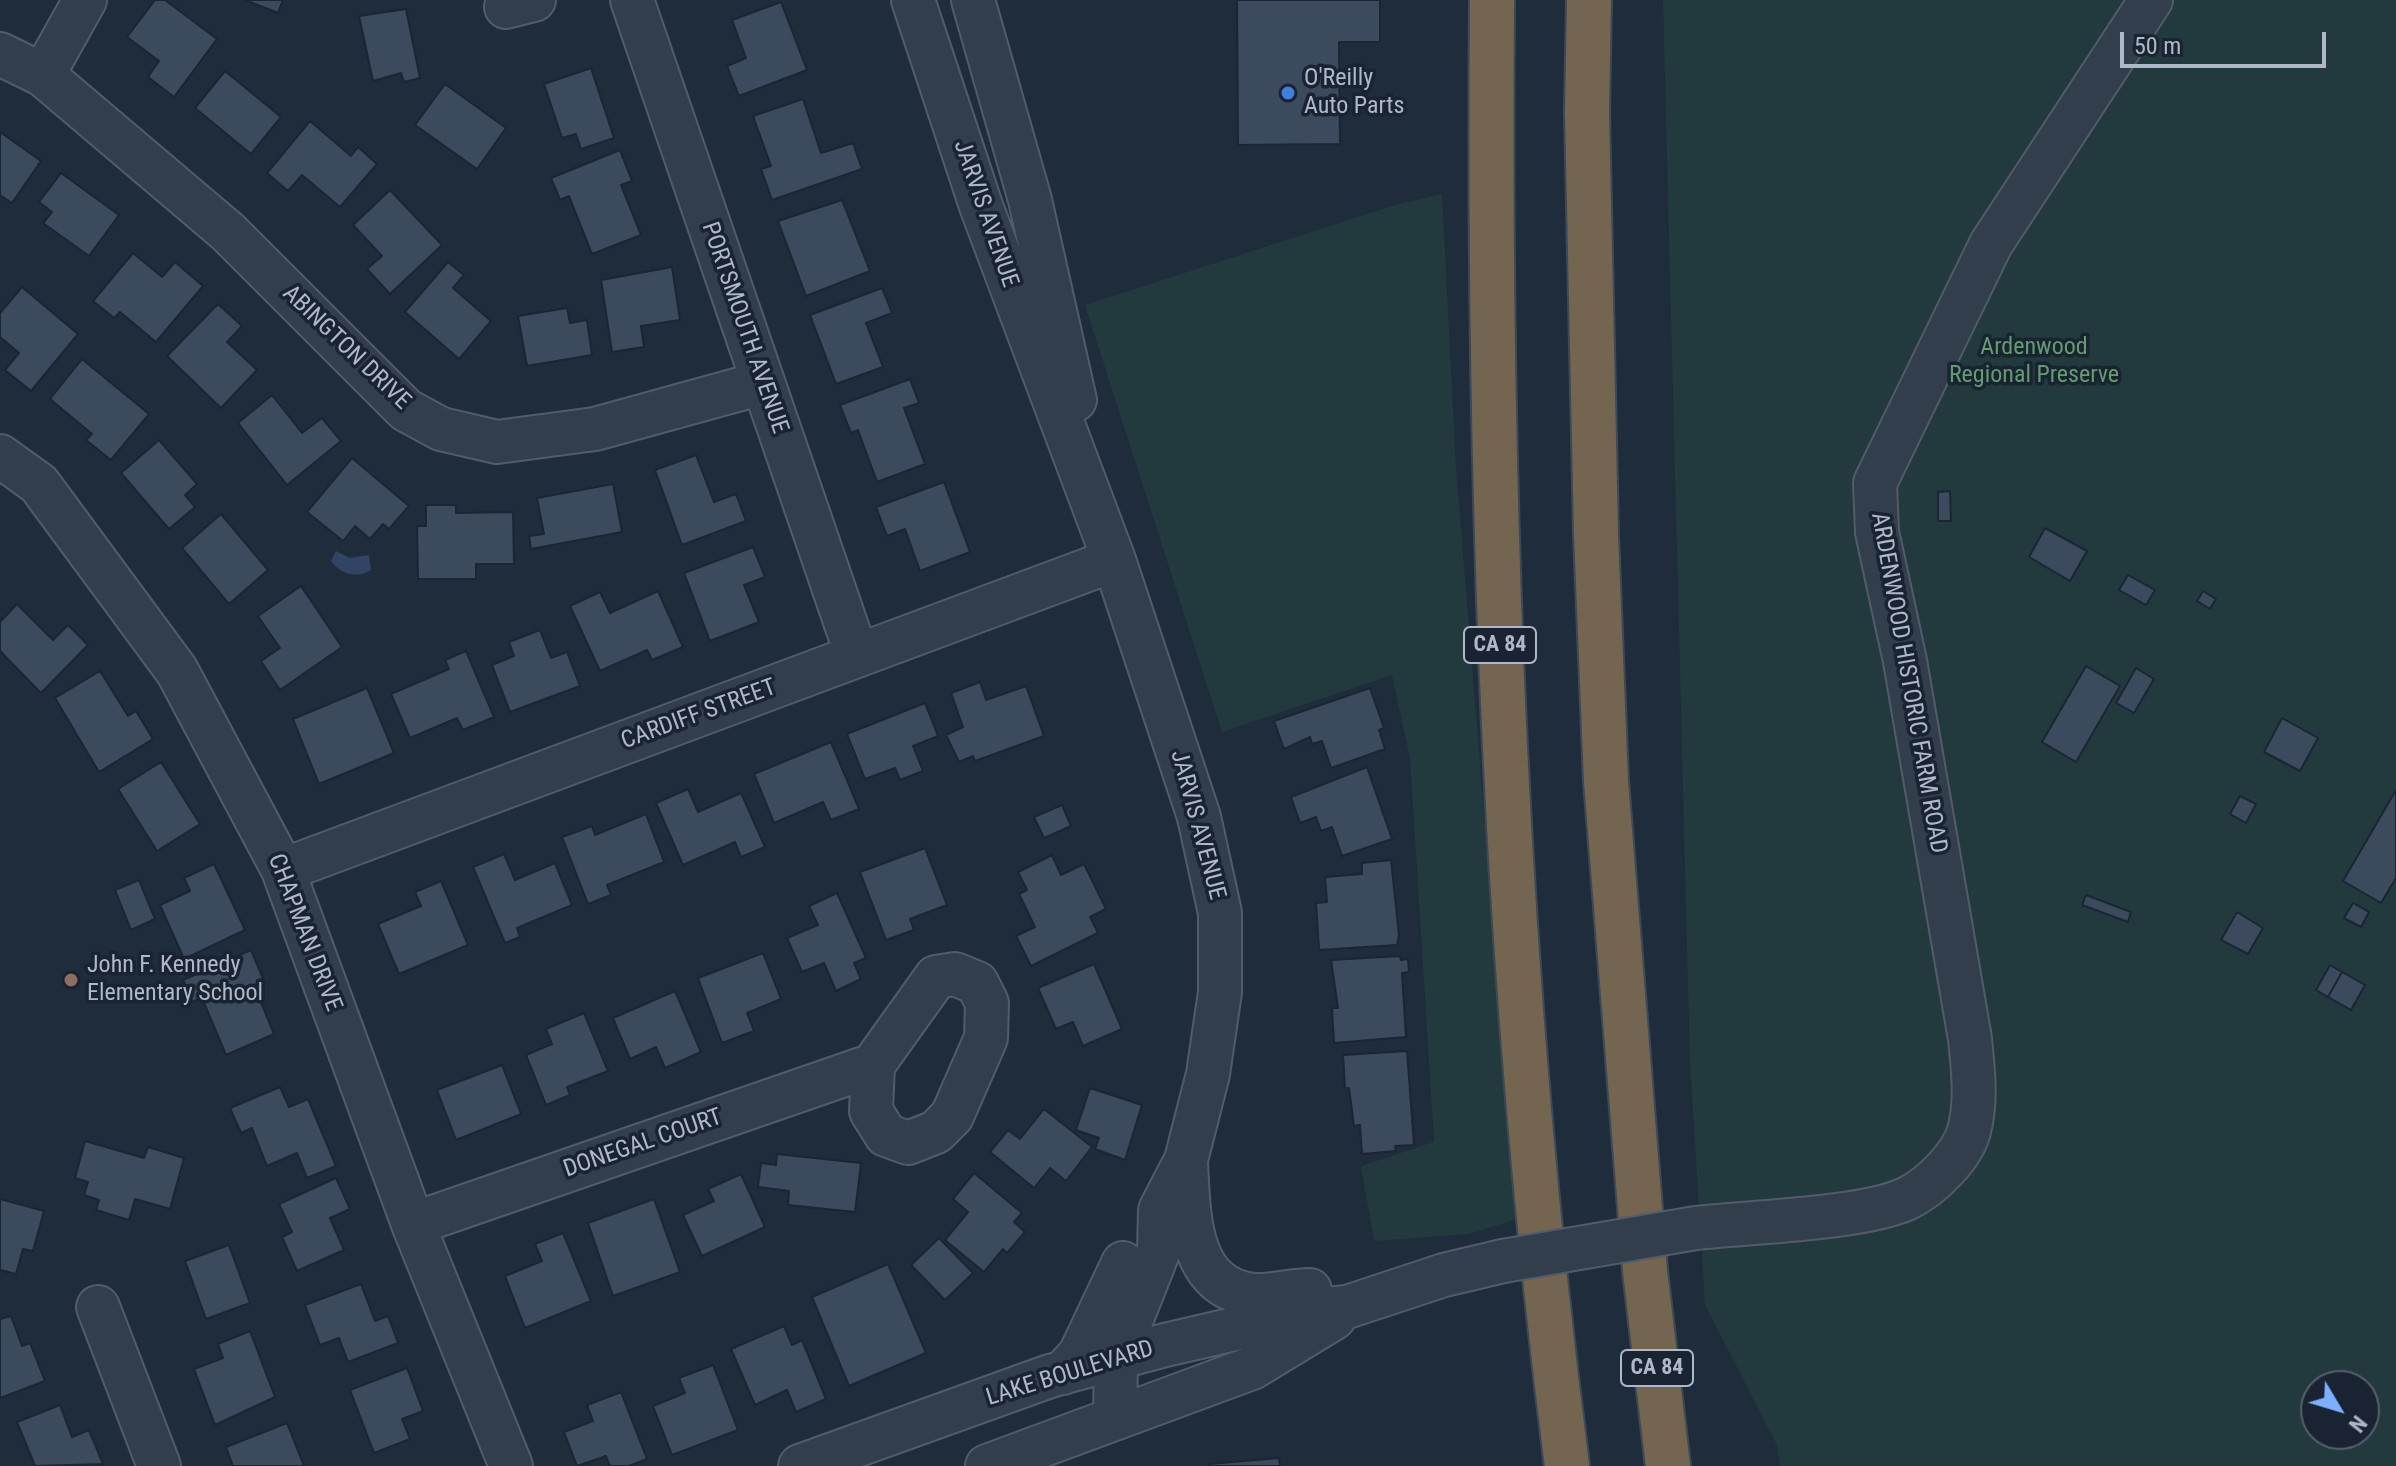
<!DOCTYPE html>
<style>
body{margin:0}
#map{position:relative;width:2396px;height:1466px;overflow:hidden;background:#1f2c3c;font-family:"Roboto Condensed",sans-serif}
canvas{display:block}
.north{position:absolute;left:2300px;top:1370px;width:80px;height:80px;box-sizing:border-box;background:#192331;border:2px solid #555f6d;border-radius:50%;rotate:128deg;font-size:22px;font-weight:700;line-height:32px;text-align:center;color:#aeb8c8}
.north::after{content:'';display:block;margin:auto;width:28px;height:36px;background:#7daeff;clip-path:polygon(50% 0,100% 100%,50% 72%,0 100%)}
.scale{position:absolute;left:2120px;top:32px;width:206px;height:36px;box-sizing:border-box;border:4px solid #aeb8c8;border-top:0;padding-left:10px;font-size:24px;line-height:28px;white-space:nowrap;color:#aeb8c8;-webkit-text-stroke:6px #192331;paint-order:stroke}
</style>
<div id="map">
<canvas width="2396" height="1466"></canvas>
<div class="north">N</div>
<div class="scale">50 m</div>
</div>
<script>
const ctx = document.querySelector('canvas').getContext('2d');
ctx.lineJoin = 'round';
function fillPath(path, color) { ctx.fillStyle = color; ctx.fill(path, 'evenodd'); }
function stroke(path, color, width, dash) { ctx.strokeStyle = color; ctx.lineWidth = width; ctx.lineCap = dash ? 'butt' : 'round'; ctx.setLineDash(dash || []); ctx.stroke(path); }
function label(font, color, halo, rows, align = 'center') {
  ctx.font = font + ' "Roboto Condensed",sans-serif'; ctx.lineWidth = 7; ctx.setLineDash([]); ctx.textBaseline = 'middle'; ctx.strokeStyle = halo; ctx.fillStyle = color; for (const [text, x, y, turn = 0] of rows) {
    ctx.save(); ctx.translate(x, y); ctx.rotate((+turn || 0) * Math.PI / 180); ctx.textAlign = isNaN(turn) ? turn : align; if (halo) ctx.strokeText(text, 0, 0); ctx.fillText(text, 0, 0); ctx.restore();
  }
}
const green = new Path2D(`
 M 1663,0 L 2396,0 L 2396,1466 L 1780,1466 L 1777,1445 L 1705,1305 L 1690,1064 ZM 2316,1386 L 2364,1386 L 2364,1434 L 2316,1434 Z
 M 1442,194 L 1456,468 L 1517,1219 L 1469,1234 L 1374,1241 L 1361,1166 L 1434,1142 L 1410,758 L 1392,675 L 1222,732 L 1085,305 L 1395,205 Z`);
const water = new Path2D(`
 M 336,551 L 350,558 L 369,555 L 371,570 C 357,579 340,574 331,561 Z`);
const building = new Path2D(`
 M 155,0 L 165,0 L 217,39 L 174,97 L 148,77 L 159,61 L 127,37 Z
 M 245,0 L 283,0 L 278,13 Z
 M 1237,0 L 1380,0 L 1380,42 L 1339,42 L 1340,144 L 1238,145 Z
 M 781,2 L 807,70 L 739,96 L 727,66 L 746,58 L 732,20 Z
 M 406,9 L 420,78 L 404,82 L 401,73 L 373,81 L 359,16 Z
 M 591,68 L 614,138 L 581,149 L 576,134 L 562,138 L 544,84 Z
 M 225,71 L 281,117 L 251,154 L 195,108 Z
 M 445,84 L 506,128 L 477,169 L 415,125 Z
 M 803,99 L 821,153 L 853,143 L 862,169 L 772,200 L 761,169 L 771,166 L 753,116 Z
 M 310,121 L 351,156 L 358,147 L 377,164 L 340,207 L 302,175 L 288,191 L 267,173 Z
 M 0,132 L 41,161 L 12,203 L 0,195 Z
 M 620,150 L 632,181 L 621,185 L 641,235 L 592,254 L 569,196 L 560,200 L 551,178 Z
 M 61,173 L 119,215 L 89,256 L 43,223 L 52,212 L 39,202 Z
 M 390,190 L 442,245 L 390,294 L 367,269 L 382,256 L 353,225 Z
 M 842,200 L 870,271 L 806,296 L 778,221 Z
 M 133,253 L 162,277 L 175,262 L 203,286 L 156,342 L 120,312 L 114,318 L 93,301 Z
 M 448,262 L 464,275 L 453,288 L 491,321 L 459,359 L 405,312 Z
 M 672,267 L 680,320 L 641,326 L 644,347 L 612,352 L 601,280 Z
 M 22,287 L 78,334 L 31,391 L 5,370 L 19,353 L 0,337 L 0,313 Z
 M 882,288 L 892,313 L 866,323 L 883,367 L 836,384 L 810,315 Z
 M 218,304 L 242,326 L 227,342 L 257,370 L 221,408 L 167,356 Z
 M 567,308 L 570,323 L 587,320 L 592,355 L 527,366 L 518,316 Z
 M 82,359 L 149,414 L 111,460 L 86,440 L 92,434 L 50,399 Z
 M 910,379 L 919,403 L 904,408 L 925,464 L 877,482 L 858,430 L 851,433 L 840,405 Z
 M 272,395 L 302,433 L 322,418 L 341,441 L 287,485 L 238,423 Z
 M 159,440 L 197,484 L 185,495 L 195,507 L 169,529 L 121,473 Z
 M 696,455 L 714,502 L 736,494 L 746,521 L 682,545 L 655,470 Z
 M 352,458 L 409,506 L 389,529 L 383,524 L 370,539 L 355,526 L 343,541 L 307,512 Z
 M 944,482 L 970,552 L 920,571 L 905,529 L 887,536 L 876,507 Z
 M 613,484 L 622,532 L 531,549 L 529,536 L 544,534 L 537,498 Z
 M 1950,491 L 1951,521 L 1938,521 L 1938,492 Z
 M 426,505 L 456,505 L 456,513 L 513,512 L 514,564 L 476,564 L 476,579 L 418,579 L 417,526 L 426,526 Z
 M 221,514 L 268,570 L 229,604 L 182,548 Z
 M 2045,528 L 2087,551 L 2070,581 L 2029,557 Z
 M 753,547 L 765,577 L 744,585 L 759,622 L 710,641 L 684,573 Z
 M 2128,575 L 2155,590 L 2146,605 L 2119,590 Z
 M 301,586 L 342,647 L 280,690 L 261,661 L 280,648 L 258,616 Z
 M 658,591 L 683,647 L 652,660 L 647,650 L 600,671 L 570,606 L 600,592 L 610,613 Z
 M 2203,591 L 2216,599 L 2210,609 L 2197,601 Z
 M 17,604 L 53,640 L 68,625 L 88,645 L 41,693 L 0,651 L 0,622 Z
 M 540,630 L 551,658 L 567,652 L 580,686 L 510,712 L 492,665 L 514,656 L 509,642 Z
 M 466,651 L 494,717 L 463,730 L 457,718 L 410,738 L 391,694 L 449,669 L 445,660 Z
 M 2086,666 L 2120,686 L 2076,762 L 2042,742 Z
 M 2136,668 L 2154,679 L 2134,713 L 2116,703 Z
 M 100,671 L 128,716 L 136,711 L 153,739 L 99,772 L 55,698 Z
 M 980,682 L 986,700 L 1026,686 L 1044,736 L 975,761 L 973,756 L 959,762 L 946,735 L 963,727 L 951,693 Z
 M 367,688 L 394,753 L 319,784 L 293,719 Z
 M 1370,688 L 1384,728 L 1379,730 L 1385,749 L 1331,768 L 1322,741 L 1312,744 L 1310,737 L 1284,749 L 1274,721 Z
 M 925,703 L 938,736 L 913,746 L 923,771 L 900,780 L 895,768 L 865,779 L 847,734 Z
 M 2282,718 L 2318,738 L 2300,771 L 2264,752 Z
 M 831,742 L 859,809 L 831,820 L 823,802 L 774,823 L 754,774 Z
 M 161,762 L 200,824 L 157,851 L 118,789 Z
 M 1367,767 L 1392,839 L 1342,856 L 1332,827 L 1321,831 L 1316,817 L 1300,823 L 1291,797 Z
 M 688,789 L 698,812 L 741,793 L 765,847 L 741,857 L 735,842 L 683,865 L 656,803 Z
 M 2396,790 L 2396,878 L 2381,903 L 2343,881 Z
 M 2240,796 L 2256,804 L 2246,823 L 2230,814 Z
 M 1062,805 L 1071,826 L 1044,838 L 1034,817 Z
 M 646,814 L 664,862 L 607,885 L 611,895 L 588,904 L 562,837 L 592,826 L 595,835 Z
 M 925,848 L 947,905 L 910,919 L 914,930 L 886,940 L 860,872 Z
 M 504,854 L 515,880 L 555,863 L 572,905 L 517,928 L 520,937 L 505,943 L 473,867 Z
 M 1052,855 L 1061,875 L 1084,864 L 1106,909 L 1090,917 L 1098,933 L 1031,966 L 1016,936 L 1035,927 L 1019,894 L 1027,890 L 1018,872 Z
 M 1391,860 L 1399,935 L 1397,945 L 1319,950 L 1316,903 L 1327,902 L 1325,877 L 1362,874 L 1362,863 Z
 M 214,864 L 245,930 L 184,959 L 160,905 L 190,891 L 184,878 Z
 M 139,880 L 155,919 L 131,930 L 115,890 Z
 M 441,881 L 468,945 L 399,974 L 378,924 L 421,906 L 415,892 Z
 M 837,893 L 866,958 L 854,963 L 861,979 L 836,991 L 824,963 L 802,972 L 787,938 L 818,925 L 809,906 Z
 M 2086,895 L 2131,912 L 2128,922 L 2082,905 Z
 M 2353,903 L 2369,912 L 2361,927 L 2344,918 Z
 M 2237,912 L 2263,928 L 2248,954 L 2221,940 Z
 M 251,950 L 264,981 L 254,985 L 274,1034 L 226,1055 L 202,998 L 192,1002 L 183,980 Z
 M 763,953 L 781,999 L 747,1013 L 754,1031 L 722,1043 L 698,978 Z
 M 1400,956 L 1401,960 L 1408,959 L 1409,972 L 1402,973 L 1406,1037 L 1334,1043 L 1332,1008 L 1338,1008 L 1331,960 Z
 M 1094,964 L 1122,1029 L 1083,1046 L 1073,1022 L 1056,1029 L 1038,988 Z
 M 2330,965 L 2342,972 L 2328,997 L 2316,990 Z
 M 2342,972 L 2365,985 L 2351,1010 L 2328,997 Z
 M 675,991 L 701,1052 L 665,1068 L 656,1047 L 630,1059 L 613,1018 Z
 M 584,1013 L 608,1071 L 567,1087 L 570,1095 L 546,1105 L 526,1055 L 552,1044 L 546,1029 Z
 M 1407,1051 L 1414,1145 L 1395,1146 L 1396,1151 L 1362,1154 L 1360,1125 L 1354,1126 L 1349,1088 L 1345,1088 L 1343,1055 Z
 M 502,1065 L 521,1114 L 456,1140 L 437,1090 Z
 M 280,1087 L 289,1107 L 308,1099 L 336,1166 L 307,1178 L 297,1153 L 267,1166 L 252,1128 L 241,1133 L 230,1108 Z
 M 1090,1088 L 1142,1105 L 1125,1160 L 1095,1149 L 1099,1138 L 1076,1130 Z
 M 1044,1109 L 1092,1147 L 1066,1181 L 1050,1168 L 1034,1188 L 990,1152 L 1008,1130 L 1020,1139 Z
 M 85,1141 L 144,1158 L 148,1147 L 184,1158 L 170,1209 L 135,1199 L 129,1220 L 96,1210 L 99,1200 L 84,1195 L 88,1182 L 75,1178 Z
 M 777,1154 L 861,1163 L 855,1212 L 788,1205 L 789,1191 L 758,1187 L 761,1163 L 776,1165 Z
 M 974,1173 L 1022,1213 L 1014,1222 L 1025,1232 L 1007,1253 L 1003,1249 L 984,1272 L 945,1240 L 968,1212 L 953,1199 Z
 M 741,1174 L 765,1227 L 702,1256 L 683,1215 L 714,1201 L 708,1189 Z
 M 336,1178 L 350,1209 L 330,1218 L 344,1250 L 297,1271 L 282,1237 L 292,1232 L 279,1204 Z
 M 0,1199 L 44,1211 L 33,1251 L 23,1249 L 16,1274 L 0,1270 Z
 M 654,1199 L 680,1272 L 613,1296 L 588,1223 Z
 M 563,1233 L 591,1301 L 525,1328 L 505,1276 L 542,1261 L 535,1244 Z
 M 939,1238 L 973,1273 L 945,1300 L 911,1265 Z
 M 229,1245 L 250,1303 L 206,1319 L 185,1261 Z
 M 888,1264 L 926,1353 L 849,1386 L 812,1297 Z
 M 361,1284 L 375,1321 L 388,1316 L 398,1343 L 348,1362 L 339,1338 L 320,1345 L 305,1305 Z
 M 11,1316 L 22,1346 L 30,1343 L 45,1381 L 0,1398 L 0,1319 Z
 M 784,1326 L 792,1345 L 802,1340 L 826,1399 L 796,1412 L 787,1390 L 755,1405 L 731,1349 Z
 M 250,1331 L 275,1397 L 215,1425 L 194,1369 L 223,1358 L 218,1344 Z
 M 713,1365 L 738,1430 L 672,1455 L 653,1406 L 685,1393 L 679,1378 Z
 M 407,1368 L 423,1411 L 402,1419 L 410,1439 L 374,1453 L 350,1390 Z
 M 621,1392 L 647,1459 L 629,1466 L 610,1466 L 606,1456 L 577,1466 L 564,1432 L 593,1421 L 587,1405 Z
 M 60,1405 L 72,1437 L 89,1430 L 103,1464 L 35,1466 L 17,1422 Z
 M 287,1423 L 304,1466 L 233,1466 L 226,1447 Z
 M 1279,1458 L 1280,1466 L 1209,1466 L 1209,1464 Z`);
const minor = new Path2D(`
 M 632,0 L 857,656
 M 913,0 L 981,206 L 1114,560 L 1199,817 L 1220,913 L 1220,992 L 1208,1074 L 1186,1160 L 1160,1210 L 1159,1250 L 1116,1359 L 1115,1417
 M 973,0 L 1030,200 L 1075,400
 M 506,7 L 534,0
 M 0,54 L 43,75 L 228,232 L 406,410 L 441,429 L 497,442 L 595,429 L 762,383
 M 43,75 L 85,0
 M 0,456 L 39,484 L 177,671 L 283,870 L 413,1224 L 511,1466
 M 283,870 L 1114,560
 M 1186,1163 C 1189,1213 1187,1288 1254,1295 C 1273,1296 1291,1290 1310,1290
 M 413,1224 L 873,1065 L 936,977 L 955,974 L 977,983 L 987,1003 L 986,1038 L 952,1116 L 936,1132 L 908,1143 L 886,1135 L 871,1111 L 873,1065
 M 1696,1228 C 1749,1222 1865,1219 1908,1198 C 1932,1186 1962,1156 1969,1131 C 1977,1100 1973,1070 1970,1039 L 1905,661 L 1877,532 L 1875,483 L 1991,244 L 2151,0
 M 98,1307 L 159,1466
 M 1063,1373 L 1080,1354 L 1123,1263
 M 800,1466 L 1050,1376 L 1165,1345 L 1317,1310 L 1347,1307 L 1444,1275 L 1503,1261
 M 987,1466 L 1252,1368 L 1334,1318`);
const highway = new Path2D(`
 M 1492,0 C 1488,490 1504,979 1567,1466
 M 1589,0 L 1587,112 L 1596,534 L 1606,781 L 1645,1271 L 1668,1466`);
const minorBridge = new Path2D(`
 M 1503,1261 L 1696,1228`);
const markers = [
 [1288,93,8,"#3f7fe0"],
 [71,980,8,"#8d6e63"]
];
const shields = [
 [1500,645,72],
 [1657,1368,72]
];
const shieldNames = [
 ["CA 84",1500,645],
 ["CA 84",1657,1368]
];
const poiNames = [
 ["O'Reilly",1304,79],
 ["Auto Parts",1304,107],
 ["John F. Kennedy",87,966],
 ["Elementary School",87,994]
];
const streetNames = [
 ["JARVIS AVENUE",985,214,71],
 ["PORTSMOUTH AVENUE",744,328,71],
 ["ABINGTON DRIVE",346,348,44],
 ["ARDENWOOD HISTORIC FARM ROAD",1908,683,80],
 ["CARDIFF STREET",699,715,-20],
 ["JARVIS AVENUE",1197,825,75],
 ["CHAPMAN DRIVE",304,933,69],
 ["DONEGAL COURT",643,1144,-19],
 ["LAKE BOULEVARD",1070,1374,-17]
];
const parkNames = [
 ["Ardenwood",2034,348],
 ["Regional Preserve",2034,376]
];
fillPath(green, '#223a3d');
fillPath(water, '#304563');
fillPath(building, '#3b4a5c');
stroke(building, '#1b2533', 2);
stroke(minor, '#515b6a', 46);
stroke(highway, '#3e4857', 48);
stroke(minor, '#333e4c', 42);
stroke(highway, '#736550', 44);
stroke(minorBridge, '#515b6a', 46, []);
stroke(minorBridge, '#333e4c', 42);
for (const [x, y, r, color] of markers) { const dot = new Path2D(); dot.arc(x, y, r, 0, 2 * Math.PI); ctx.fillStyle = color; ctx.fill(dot); stroke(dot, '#192331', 3); }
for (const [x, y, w] of shields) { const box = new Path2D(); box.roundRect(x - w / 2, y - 18, w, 36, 6); ctx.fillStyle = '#192331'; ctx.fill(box); stroke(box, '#aeb8c8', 2); }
label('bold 22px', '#aeb8c8', null, shieldNames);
label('24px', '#aeb8c8', '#192331', poiNames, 'left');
label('24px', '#aeb8c8', '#192331', streetNames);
label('24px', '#639c70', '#192331', parkNames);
</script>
